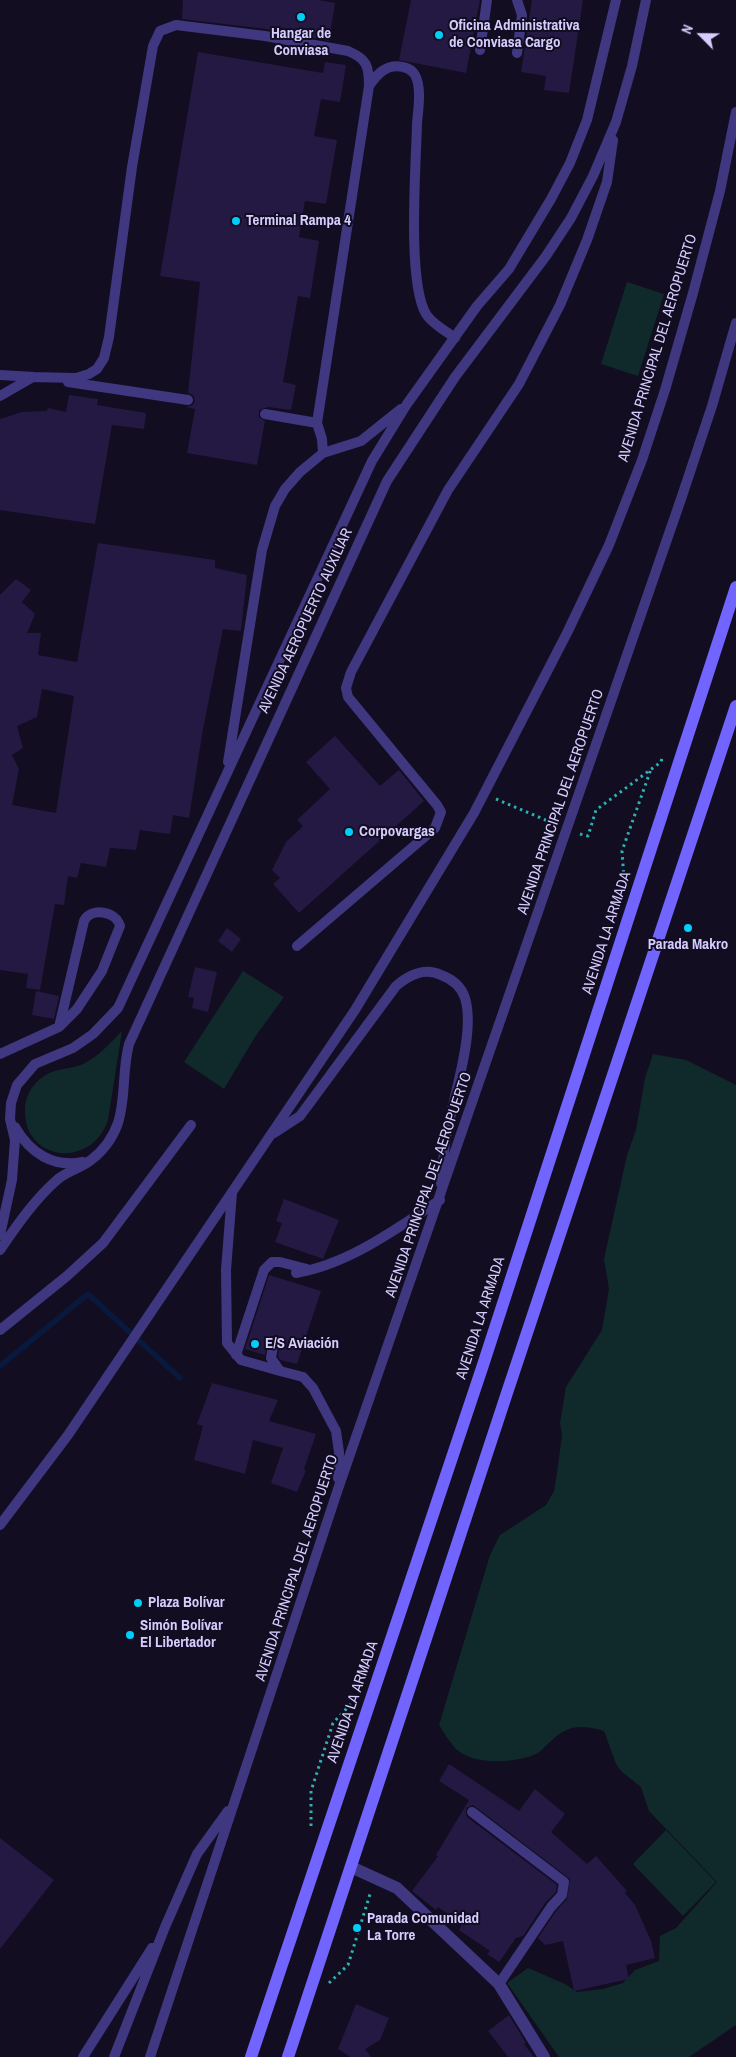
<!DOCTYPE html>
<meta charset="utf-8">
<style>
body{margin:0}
#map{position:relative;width:736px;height:2057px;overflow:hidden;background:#120d21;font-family:"Archivo Narrow",sans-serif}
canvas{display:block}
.north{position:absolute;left:676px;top:10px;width:50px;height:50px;-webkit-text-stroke:4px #120d21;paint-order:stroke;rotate:293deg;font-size:14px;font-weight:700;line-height:20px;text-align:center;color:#d6cdff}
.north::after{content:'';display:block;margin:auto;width:18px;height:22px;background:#d6cdff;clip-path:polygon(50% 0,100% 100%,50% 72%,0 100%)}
</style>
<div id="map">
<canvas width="736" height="2057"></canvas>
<div class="north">N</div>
</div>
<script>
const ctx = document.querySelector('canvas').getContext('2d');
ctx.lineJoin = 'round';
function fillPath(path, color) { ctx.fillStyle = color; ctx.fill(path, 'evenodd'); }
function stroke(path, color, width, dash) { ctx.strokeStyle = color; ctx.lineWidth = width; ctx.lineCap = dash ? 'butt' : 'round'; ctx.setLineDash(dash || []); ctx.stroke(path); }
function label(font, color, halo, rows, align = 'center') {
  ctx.font = font + ' "Archivo Narrow",sans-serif'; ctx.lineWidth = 4; ctx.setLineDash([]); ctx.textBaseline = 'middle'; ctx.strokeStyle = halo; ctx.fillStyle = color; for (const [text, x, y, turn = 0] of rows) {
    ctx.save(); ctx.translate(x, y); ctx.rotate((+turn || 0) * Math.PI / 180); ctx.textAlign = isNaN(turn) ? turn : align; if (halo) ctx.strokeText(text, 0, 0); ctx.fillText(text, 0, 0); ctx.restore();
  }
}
const green = new Path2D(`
 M 627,282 L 664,294 L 638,376 L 601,364 Z
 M 243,971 L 284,997 L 255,1037 L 224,1089 L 184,1062 Z
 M 122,1031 L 108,1120 C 92,1169 24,1162 25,1110 C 25,1092 38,1076 55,1071 C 64,1068 76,1068 85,1063 C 99,1056 111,1042 122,1031 Z
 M 653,1054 L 686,1060 L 736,1085 L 736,2025 L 689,2057 L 559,2057 L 507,1983 L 528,1968 L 565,1984 L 577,1992 L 603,1989 L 623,1983 L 635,1970 L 659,1961 L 660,1936 L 676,1928 L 717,1882 L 649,1811 L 641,1787 L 622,1772 L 616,1764 L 604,1731 C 581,1725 569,1724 551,1741 C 546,1745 541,1752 536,1754 C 515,1763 472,1766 455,1748 C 449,1741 444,1733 439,1725 L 490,1555 L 500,1535 L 546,1505 L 554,1491 L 557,1473 L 562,1435 L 560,1423 L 566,1387 L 602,1330 L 609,1289 L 604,1259 L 627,1155 L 636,1130 L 645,1078 Z
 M 666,1830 L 716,1882 L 683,1916 L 633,1864 Z`);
const stream = new Path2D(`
 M 0,1366 L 88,1294 L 180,1378`);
const building = new Path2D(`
 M 183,0 L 318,0 L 335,3 L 329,41 L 266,29 L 182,19 Z
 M 411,0 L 480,0 L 466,73 L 399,60 Z
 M 532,0 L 583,0 L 569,93 L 544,90 L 546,76 L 521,72 Z
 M 198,52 L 323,73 L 325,62 L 346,65 L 340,102 L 321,99 L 314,136 L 337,140 L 326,204 L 305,201 L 299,237 L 319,241 L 310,298 L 298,296 L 283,382 L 296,385 L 291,410 L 268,407 L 259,410 L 259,417 L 265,421 L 257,465 L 187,453 L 195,409 L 186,407 L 193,405 L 195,401 L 193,395 L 188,393 L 200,282 L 160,276 Z
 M 69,395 L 98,399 L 97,405 L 146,413 L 144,429 L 112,425 L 95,524 L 0,510 L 0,419 L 22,412 L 47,411 L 48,408 L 66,412 Z
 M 98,543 L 215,560 L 215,568 L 247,575 L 241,631 L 223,629 L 203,729 L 189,818 L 173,815 L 170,834 L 140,830 L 136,850 L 110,848 L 106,867 L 81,863 L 77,878 L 68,876 L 64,905 L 55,904 L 40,990 L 26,988 L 28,974 L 0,970 L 0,595 L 16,579 L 31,590 L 22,602 L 35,614 L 27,633 L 41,633 L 38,655 L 77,662 ZM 42,689 L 74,696 L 56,813 L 12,805 L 19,769 L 12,755 L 23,748 L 17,726 L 37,717 Z
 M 335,736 L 380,786 L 399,770 L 424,801 L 299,913 L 273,884 L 280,878 L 272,870 L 286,842 L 303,826 L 297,820 L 330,789 L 306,762 Z
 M 227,928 L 241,939 L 232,952 L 218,941 Z
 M 195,967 L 217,972 L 208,1012 L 192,1008 L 194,998 L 188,997 Z
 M 36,991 L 59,996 L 54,1019 L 32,1015 Z
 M 284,1199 L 339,1220 L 323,1259 L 275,1242 L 282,1223 L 276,1221 Z
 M 269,1275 L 321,1291 L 297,1364 L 280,1360 L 278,1356 L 280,1344 L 275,1339 L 267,1342 L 265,1355 L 245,1349 Z
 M 212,1383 L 278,1400 L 269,1421 L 316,1434 L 304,1469 L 306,1470 L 297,1492 L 271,1483 L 283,1448 L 253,1440 L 245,1474 L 194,1460 L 203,1426 L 197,1424 Z
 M 449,1764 L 519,1811 L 535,1789 L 565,1814 L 551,1832 L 587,1864 L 596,1856 L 627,1891 L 625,1893 L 635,1905 L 651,1941 L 655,1958 L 626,1965 L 629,1979 L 574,1991 L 563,1941 L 545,1945 L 538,1938 L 556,1911 L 567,1899 L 570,1879 L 473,1805 L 466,1808 L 466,1814 L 467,1817 L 557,1885 L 556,1892 L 545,1903 L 523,1936 L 516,1938 L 499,1962 L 487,1954 L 490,1951 L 459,1930 L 462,1924 L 438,1907 L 436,1910 L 412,1891 L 438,1856 L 436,1855 L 469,1800 L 439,1781 Z
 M 0,1838 L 54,1880 L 0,1949 Z
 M 356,2004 L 389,2018 L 380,2040 L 365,2049 L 371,2057 L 350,2057 L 338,2049 Z
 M 509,2015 L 526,2043 L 524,2044 L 534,2057 L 508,2057 L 488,2031 Z`);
const path = new Path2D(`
 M 496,799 L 555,824
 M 580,834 L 588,836 L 596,810 L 661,762 L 662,758
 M 624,879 L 622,851 L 651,769
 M 311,1826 L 311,1791 L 333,1723 L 352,1703
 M 329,1983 L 348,1965 L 371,1891`);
const service = new Path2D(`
 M 517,0 L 522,15 L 517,53
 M 480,50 L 487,0
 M 369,86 C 377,74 387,63 403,67 C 408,68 412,70 415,75 C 422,88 418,110 417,124 C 416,165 407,282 426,314 C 432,324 446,331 455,338
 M 0,375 L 34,377
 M 68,382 L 188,400
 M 0,396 L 33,377 L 76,378 L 89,374 L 97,369 L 104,358 L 109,337 L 132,167 L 153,46 L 160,31 L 176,25 L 265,36 L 348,51 C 367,59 369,66 369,86 L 317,423 L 322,439 L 323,453
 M 265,414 L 317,423
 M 228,762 L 262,550 L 275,506 L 285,489 L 300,472 L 323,453 L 361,441 L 401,409
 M 297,946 L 435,828 L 441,812 L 437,805 L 348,697 L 346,688 L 351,672 L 448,490 L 519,384 L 560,305 L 587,240 L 607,182 L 613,140
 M 0,1054 L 59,1027 L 77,1009 L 102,971 L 120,926 C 116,911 91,907 84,921 L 59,1027
 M 15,1127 C 30,1153 53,1168 83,1162
 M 274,1133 L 300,1116 L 396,986 C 409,975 424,967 441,975 C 452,979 461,986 465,998 C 476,1033 452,1100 446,1138 C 443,1153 443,1168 441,1184
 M 232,1193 L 226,1270 L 227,1343 L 241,1360 L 280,1371
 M 0,1235 L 12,1180 L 15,1140 L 10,1119 L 11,1103 L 17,1085 L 35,1064 L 73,1048 L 93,1034 L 118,1008 L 372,461 L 407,404 L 477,306 L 509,269 L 551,199 L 570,163 L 587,120 L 616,0
 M 0,1250 C 17,1225 35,1199 58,1179 C 68,1171 81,1168 91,1160 C 103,1151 113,1137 118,1123 C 126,1098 122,1070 129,1044 L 387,481 L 455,377 L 546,256 L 571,218 L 593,176 L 616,122 L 632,66 L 646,0
 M 296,1273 C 349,1264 396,1229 440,1200
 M 0,1330 L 67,1276 L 103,1243 L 191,1125
 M 273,1346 L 271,1358 L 280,1371 L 303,1377 L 313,1388 L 336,1431 L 339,1452 L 338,1478
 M 236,1355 L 264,1270 L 272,1262 L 280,1262 L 307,1269
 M 0,1525 L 68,1435 L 355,1010 L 474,813 L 567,633 L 609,545 L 642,460 L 665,390 L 693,293 L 720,191 L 736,112
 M 472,1812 L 564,1882 L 562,1895 L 551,1907 L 499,1984
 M 83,2057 L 152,1948
 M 114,2057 L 165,1927 L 197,1854 L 228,1811
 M 150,2057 L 338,1489 L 681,499 L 712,406 L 736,323`);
const minor = new Path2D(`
 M 351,1867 L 397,1888 L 499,1984 L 544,2057`);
const secondary = new Path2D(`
 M 251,2057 L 482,1368 L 736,587
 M 288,2057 C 438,1607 583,1155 736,706`);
const markers = [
 [301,17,5,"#00cef8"],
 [439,35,5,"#00cef8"],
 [236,221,5,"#00cef8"],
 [349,832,5,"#00cef8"],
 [688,928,5,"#00cef8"],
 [255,1344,5,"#00cef8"],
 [138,1603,5,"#00cef8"],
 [130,1635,5,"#00cef8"],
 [357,1928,5,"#00cef8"]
];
const poiNames = [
 ["Oficina Administrativa",449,26],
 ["de Conviasa Cargo",449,43],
 ["Hangar de",301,34,"center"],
 ["Conviasa",301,51,"center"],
 ["Terminal Rampa 4",246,221],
 ["Corpovargas",359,832],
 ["Parada Makro",688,945,"center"],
 ["E/S Aviación",265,1344],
 ["Plaza Bolívar",148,1603],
 ["Simón Bolívar",140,1626],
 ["El Libertador",140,1643],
 ["Parada Comunidad",367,1919],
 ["La Torre",367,1936]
];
const streetNames = [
 ["AVENIDA PRINCIPAL DEL AEROPUERTO",658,348,-73],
 ["AVENIDA AEROPUERTO AUXILIAR",306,621,-65],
 ["AVENIDA PRINCIPAL DEL AEROPUERTO",561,802,-71],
 ["AVENIDA LA ARMADA",607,933,-72],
 ["AVENIDA PRINCIPAL DEL AEROPUERTO",429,1185,-71],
 ["AVENIDA LA ARMADA",481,1318,-72],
 ["AVENIDA PRINCIPAL DEL AEROPUERTO",297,1568,-72],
 ["AVENIDA LA ARMADA",353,1702,-71]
];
fillPath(green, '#102a2b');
stroke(stream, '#09193e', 5.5);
fillPath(building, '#241942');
stroke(path, '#2db2b3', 3, [2.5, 4]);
stroke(service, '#3f3780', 10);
stroke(minor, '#3f3780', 12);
stroke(secondary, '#7264ff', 12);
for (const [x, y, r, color] of markers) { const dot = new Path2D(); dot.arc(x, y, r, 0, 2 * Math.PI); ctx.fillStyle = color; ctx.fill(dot); stroke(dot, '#120d21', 2); }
label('bold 15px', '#d6cdff', '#120d21', poiNames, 'left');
label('15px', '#d6cdff', '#120d21', streetNames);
</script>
